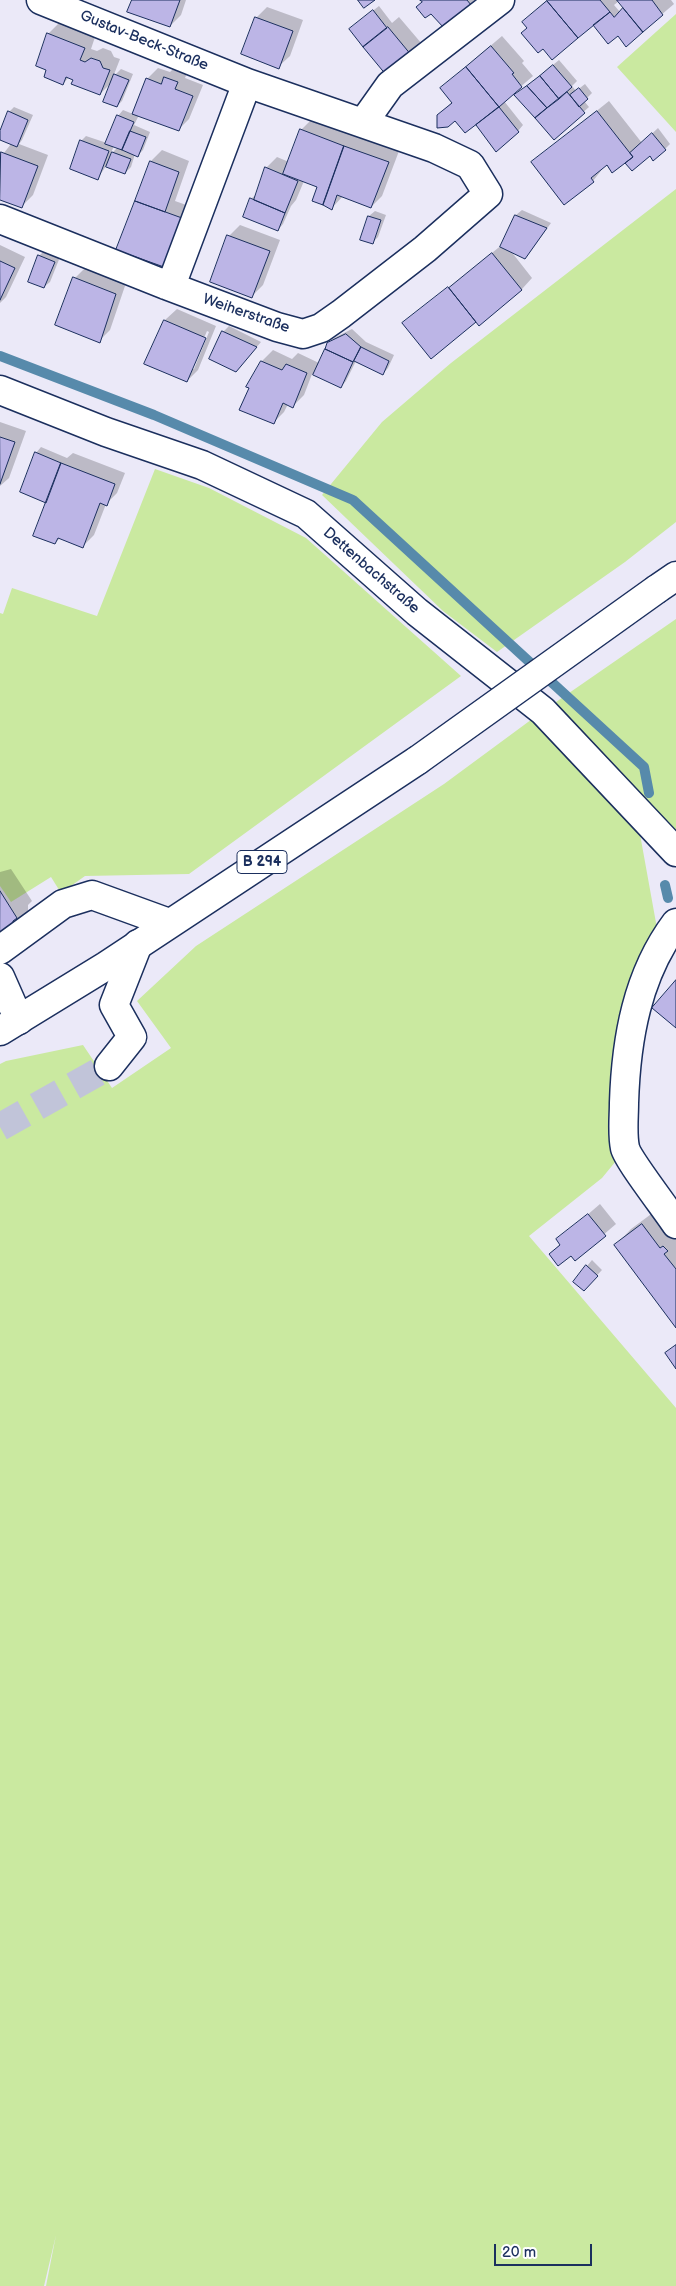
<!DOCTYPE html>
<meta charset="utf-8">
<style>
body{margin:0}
#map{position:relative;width:676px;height:2286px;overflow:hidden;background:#ebe9f8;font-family:"Balsamiq Sans",sans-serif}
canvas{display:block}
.scale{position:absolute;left:494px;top:2244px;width:98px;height:22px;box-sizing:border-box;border:2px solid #1b2f5e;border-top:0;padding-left:6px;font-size:15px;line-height:18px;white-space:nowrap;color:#1b2f5e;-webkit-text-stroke:4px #fff;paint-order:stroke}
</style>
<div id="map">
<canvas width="676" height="2286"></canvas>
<div class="scale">20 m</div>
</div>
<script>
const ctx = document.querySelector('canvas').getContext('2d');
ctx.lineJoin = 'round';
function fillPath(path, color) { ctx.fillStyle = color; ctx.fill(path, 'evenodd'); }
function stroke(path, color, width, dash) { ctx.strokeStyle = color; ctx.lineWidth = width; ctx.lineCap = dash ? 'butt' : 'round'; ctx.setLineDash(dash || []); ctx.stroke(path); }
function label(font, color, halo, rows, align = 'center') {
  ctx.font = font + ' "Balsamiq Sans",sans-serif'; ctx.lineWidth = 4; ctx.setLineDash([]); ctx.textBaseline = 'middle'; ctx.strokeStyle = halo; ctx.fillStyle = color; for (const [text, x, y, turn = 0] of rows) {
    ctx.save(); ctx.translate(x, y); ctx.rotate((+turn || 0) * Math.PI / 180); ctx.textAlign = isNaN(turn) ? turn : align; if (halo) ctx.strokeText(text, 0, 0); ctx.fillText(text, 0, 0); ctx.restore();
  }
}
const green = new Path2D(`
 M 676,14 L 676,132 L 617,67 Z
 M 676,189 L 676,522 L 625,562 L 497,652 L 443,611 L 322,495 L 382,422 L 451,363 Z
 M 155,469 L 209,488 L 306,538 L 461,676 L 189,874 L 85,876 L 61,893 L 51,877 L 11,902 L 0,886 L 0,613 L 3,614 L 12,588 L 97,616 Z
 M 676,619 L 676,852 L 636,812 L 660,945 L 625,1150 L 602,1178 L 529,1236 L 676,1408 L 676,2286 L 46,2286 L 56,2235 L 44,2286 L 0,2286 L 0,1064 L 6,1061 L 83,1045 L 112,1088 L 171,1048 L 137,1001 L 196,946 L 444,784 L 543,711 Z`);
const shadow = new Path2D(`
 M 133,0 L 186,0 L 181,15 L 170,26 Z
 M 422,0 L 475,0 L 471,4 L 432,12 Z
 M 547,0 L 671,0 L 674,4 L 626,45 L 618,34 L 594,23 L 528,28 L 523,22 ZM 619,1 L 625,8 L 620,12 L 614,5 Z
 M 379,6 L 392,23 L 399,17 L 422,44 L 411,55 L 356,24 Z
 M 267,7 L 303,20 L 290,56 L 278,67 L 256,18 Z
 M 59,23 L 95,37 L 91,49 L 97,51 L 103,48 L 111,51 L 114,57 L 120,59 L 113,77 L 121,69 L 133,74 L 122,101 L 117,106 L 113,81 L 100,94 L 69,77 L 63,84 L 48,69 L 48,34 Z
 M 502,36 L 524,61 L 522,63 L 533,76 L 504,101 L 523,125 L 518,131 L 482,118 L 455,120 L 438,115 L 453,101 L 441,88 Z
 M 559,60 L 577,81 L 572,86 L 576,91 L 585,84 L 592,93 L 584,101 L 589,107 L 554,138 L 516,95 Z
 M 176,66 L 188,71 L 185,78 L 203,85 L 189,119 L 178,130 L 139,115 L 134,125 L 150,132 L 143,150 L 138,155 L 135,154 L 131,167 L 125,173 L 106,166 L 98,178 L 81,141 L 86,136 L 107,143 L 118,116 L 123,110 L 133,114 L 147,79 L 158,68 L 170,72 ZM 114,146 L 118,147 L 110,155 Z
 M 609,101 L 642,143 L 658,128 L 670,144 L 665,149 L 650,154 L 607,163 L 593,181 L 533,162 Z
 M 14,107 L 33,115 L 22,140 L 19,144 L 48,155 L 33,195 L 22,206 L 0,198 L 0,158 L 11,144 L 0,139 L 0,134 L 9,112 Z
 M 312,119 L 399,151 L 382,196 L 371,207 L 343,196 L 332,208 L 313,201 L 319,187 L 304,181 L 296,200 L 291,206 L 283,224 L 278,230 L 244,217 L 251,199 L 255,202 L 252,198 L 257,194 L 266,168 L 277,157 L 289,162 L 301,130 Z
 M 162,150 L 189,161 L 175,201 L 192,207 L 174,255 L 151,161 Z
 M 522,210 L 551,223 L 530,252 L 510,250 L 532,278 L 522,289 L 479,324 L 476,320 L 404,324 L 503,244 L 516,215 Z
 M 375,211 L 386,215 L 378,237 L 372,243 L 361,239 L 369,216 Z
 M 240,225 L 280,240 L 263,285 L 252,296 L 229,236 Z
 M 0,245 L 25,257 L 6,297 L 0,303 Z
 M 44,251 L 60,257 L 50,282 L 44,287 L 39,256 Z
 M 86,267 L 126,283 L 110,330 L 99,341 L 57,325 L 75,278 Z
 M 177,309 L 216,326 L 198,370 L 187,381 L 146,364 L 165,320 ZM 207,331 L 209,332 L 194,369 L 191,369 Z
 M 229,326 L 261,342 L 241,365 L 223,332 Z
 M 352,329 L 366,342 L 394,355 L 388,368 L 383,374 L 356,361 L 346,381 L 341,387 L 312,374 L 304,395 L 293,406 L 288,404 L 284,412 L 273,423 L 251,388 L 248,386 L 262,361 L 273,350 L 292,359 L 298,353 L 319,363 L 328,344 L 334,338 Z
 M 0,422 L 26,431 L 9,478 L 0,486 Z
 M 41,447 L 67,458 L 73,453 L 125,473 L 117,493 L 106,504 L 94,535 L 83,546 L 60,538 L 55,543 L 36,453 Z
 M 11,869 L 32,901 L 28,905 L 28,913 L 12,928 L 0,933 L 0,872 Z
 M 600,1204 L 616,1224 L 575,1259 L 571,1254 L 550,1254 L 561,1243 L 558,1240 Z
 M 658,1209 L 676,1233 L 676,1326 L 616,1245 L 631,1229 Z
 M 592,1260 L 602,1270 L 584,1289 L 587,1266 Z`);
const stream = new Path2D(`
 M 0,356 L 154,415 L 353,500 L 644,767 L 649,793
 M 665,885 L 668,898`);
const building = new Path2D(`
 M 132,0 L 180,0 L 170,27 L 127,12 Z
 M 358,0 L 375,0 L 364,8 Z
 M 420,0 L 467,0 L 471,5 L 444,28 L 431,14 L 425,18 L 416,7 L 422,2 Z
 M 548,0 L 600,0 L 610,12 L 578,38 L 547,1 Z
 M 617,0 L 652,0 L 663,15 L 643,32 Z
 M 547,1 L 578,38 L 552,60 L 543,49 L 538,53 L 521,33 L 527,28 L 522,22 Z
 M 623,8 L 643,32 L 626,47 L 618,36 L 608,44 L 593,25 L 610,12 L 614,17 Z
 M 373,10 L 387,28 L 363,47 L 349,29 Z
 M 255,17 L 293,31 L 279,69 L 241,54 Z
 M 388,27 L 412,56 L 387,76 L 363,47 Z
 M 47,33 L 85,48 L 80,60 L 85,62 L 91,58 L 100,61 L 103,68 L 110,70 L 100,95 L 71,84 L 73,80 L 66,77 L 63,85 L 44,77 L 46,70 L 36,66 Z
 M 491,46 L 514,73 L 512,74 L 522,87 L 499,107 L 466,67 Z
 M 553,65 L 572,87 L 559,99 L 540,76 Z
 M 466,67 L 499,107 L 465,133 L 455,121 L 448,127 L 437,128 L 437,115 L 452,103 L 440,88 Z
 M 114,74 L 129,80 L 117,107 L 103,102 Z
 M 540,76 L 559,99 L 547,108 L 527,86 Z
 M 164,77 L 178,82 L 175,89 L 193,96 L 179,131 L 132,114 L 146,78 L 161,84 Z
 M 527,86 L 547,108 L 535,118 L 514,95 Z
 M 579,88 L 588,99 L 579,107 L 570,95 Z
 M 567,92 L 585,113 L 554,140 L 535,118 Z
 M 499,107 L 519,132 L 496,152 L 476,125 Z
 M 8,111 L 28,120 L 17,147 L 0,140 L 0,131 Z
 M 597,111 L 633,157 L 612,173 L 607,165 L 591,178 L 594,182 L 564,205 L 531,162 Z
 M 117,115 L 134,122 L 122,150 L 105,144 Z
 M 300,129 L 344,146 L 323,205 L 312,201 L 317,187 L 283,174 Z
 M 130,131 L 146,137 L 138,157 L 122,150 Z
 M 652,133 L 666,150 L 653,161 L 650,156 L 632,171 L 625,163 L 633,157 L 630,153 Z
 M 80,140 L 109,151 L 98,180 L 70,169 Z
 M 344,146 L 389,162 L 371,208 L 337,195 L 332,210 L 323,205 Z
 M 1,152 L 38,166 L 22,208 L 0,200 Z
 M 112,152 L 131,159 L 125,174 L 106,167 Z
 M 150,161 L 179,172 L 165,212 L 135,201 Z
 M 265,167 L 298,181 L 285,213 L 254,200 Z
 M 250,198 L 285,213 L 278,231 L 243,217 Z
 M 135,201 L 182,218 L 164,267 L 116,250 Z
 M 515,215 L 547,228 L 525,259 L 500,247 Z
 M 368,216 L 381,220 L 373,244 L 360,240 Z
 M 227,235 L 270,251 L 252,298 L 210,282 Z
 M 492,253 L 522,290 L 479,326 L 449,288 Z
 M 38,255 L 55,262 L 44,288 L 28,282 Z
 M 0,261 L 15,268 L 0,300 Z
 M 73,277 L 116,294 L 100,343 L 55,325 Z
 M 448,287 L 476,322 L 431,359 L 402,323 Z
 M 164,320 L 206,338 L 187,382 L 144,364 Z
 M 222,331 L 257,347 L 236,372 L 209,359 Z
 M 346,334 L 361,347 L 353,362 L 325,349 L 327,343 Z
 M 361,347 L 389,361 L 383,375 L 354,361 Z
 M 325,349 L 353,362 L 341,388 L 313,375 Z
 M 261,361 L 282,370 L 286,364 L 307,373 L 293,408 L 283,403 L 274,424 L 239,410 L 249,388 L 246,387 Z
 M 0,437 L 15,442 L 0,484 Z
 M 35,452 L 61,463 L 46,503 L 20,492 Z
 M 61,463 L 115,484 L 107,506 L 100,503 L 83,548 L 58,538 L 55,544 L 33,536 Z
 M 0,891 L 17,918 L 13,921 L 13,929 L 0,934 Z
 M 676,980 L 676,1028 L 652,1008 Z
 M 588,1214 L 606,1236 L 575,1261 L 571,1256 L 558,1266 L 549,1254 L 560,1245 L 556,1239 Z
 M 642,1224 L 660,1248 L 663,1246 L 668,1251 L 664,1254 L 676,1269 L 676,1328 L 614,1245 Z
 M 586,1265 L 598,1276 L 584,1291 L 573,1282 Z
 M 676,1345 L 676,1369 L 665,1353 Z`);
const minorTunnel = new Path2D(`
 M 0,1127 L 109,1066`);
const minor = new Path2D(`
 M 363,123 L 390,85 L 500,0
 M 0,219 L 166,285 L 277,327 L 303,334 L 321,328 L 341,314 L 425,249 L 488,194 L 470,165 L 434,148 L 247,83 L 41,0
 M 166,285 L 175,275 L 247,83
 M 0,390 L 106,432 L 202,465 L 306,514 L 417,612 L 543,711 L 676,852
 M 676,923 C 637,975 626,1039 624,1103 C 624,1117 622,1134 625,1148 C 628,1160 667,1210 676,1224
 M 0,950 L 63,904 L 92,895 L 169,923
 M 0,977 L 19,1020
 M 109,1066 L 132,1037 L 114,1005 L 138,944`);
const highway = new Path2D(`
 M 657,589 L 676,576
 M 0,1031 L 106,966 L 418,760`);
const highwayBridge = new Path2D(`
 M 418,760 L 657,589`);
const shields = [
 [262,862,50]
];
const shieldNames = [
 ["B 294",262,862]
];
const streetNames = [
 ["Gustav-Beck-Straße",144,41,22],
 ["Weiherstraße",246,314,19],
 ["Dettenbachstraße",371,571,41]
];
fillPath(green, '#cae9a0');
fillPath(shadow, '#0003');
stroke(stream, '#578aab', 10);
fillPath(building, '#bcb5e6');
stroke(building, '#1b2f5e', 1);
stroke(minorTunnel, '#c1c4d9', 28, [28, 14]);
stroke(minor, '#1b2f5e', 31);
stroke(highway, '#1b2f5e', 31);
stroke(minor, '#fff', 28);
stroke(highway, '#fff', 28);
stroke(highwayBridge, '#1b2f5e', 31, []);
stroke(highwayBridge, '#fff', 28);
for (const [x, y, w] of shields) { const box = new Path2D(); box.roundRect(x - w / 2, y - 11.5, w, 23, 4); ctx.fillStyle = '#fff'; ctx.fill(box); stroke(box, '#1b2f5e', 1); }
label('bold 14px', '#1b2f5e', null, shieldNames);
label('15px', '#1b2f5e', '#fff', streetNames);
</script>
